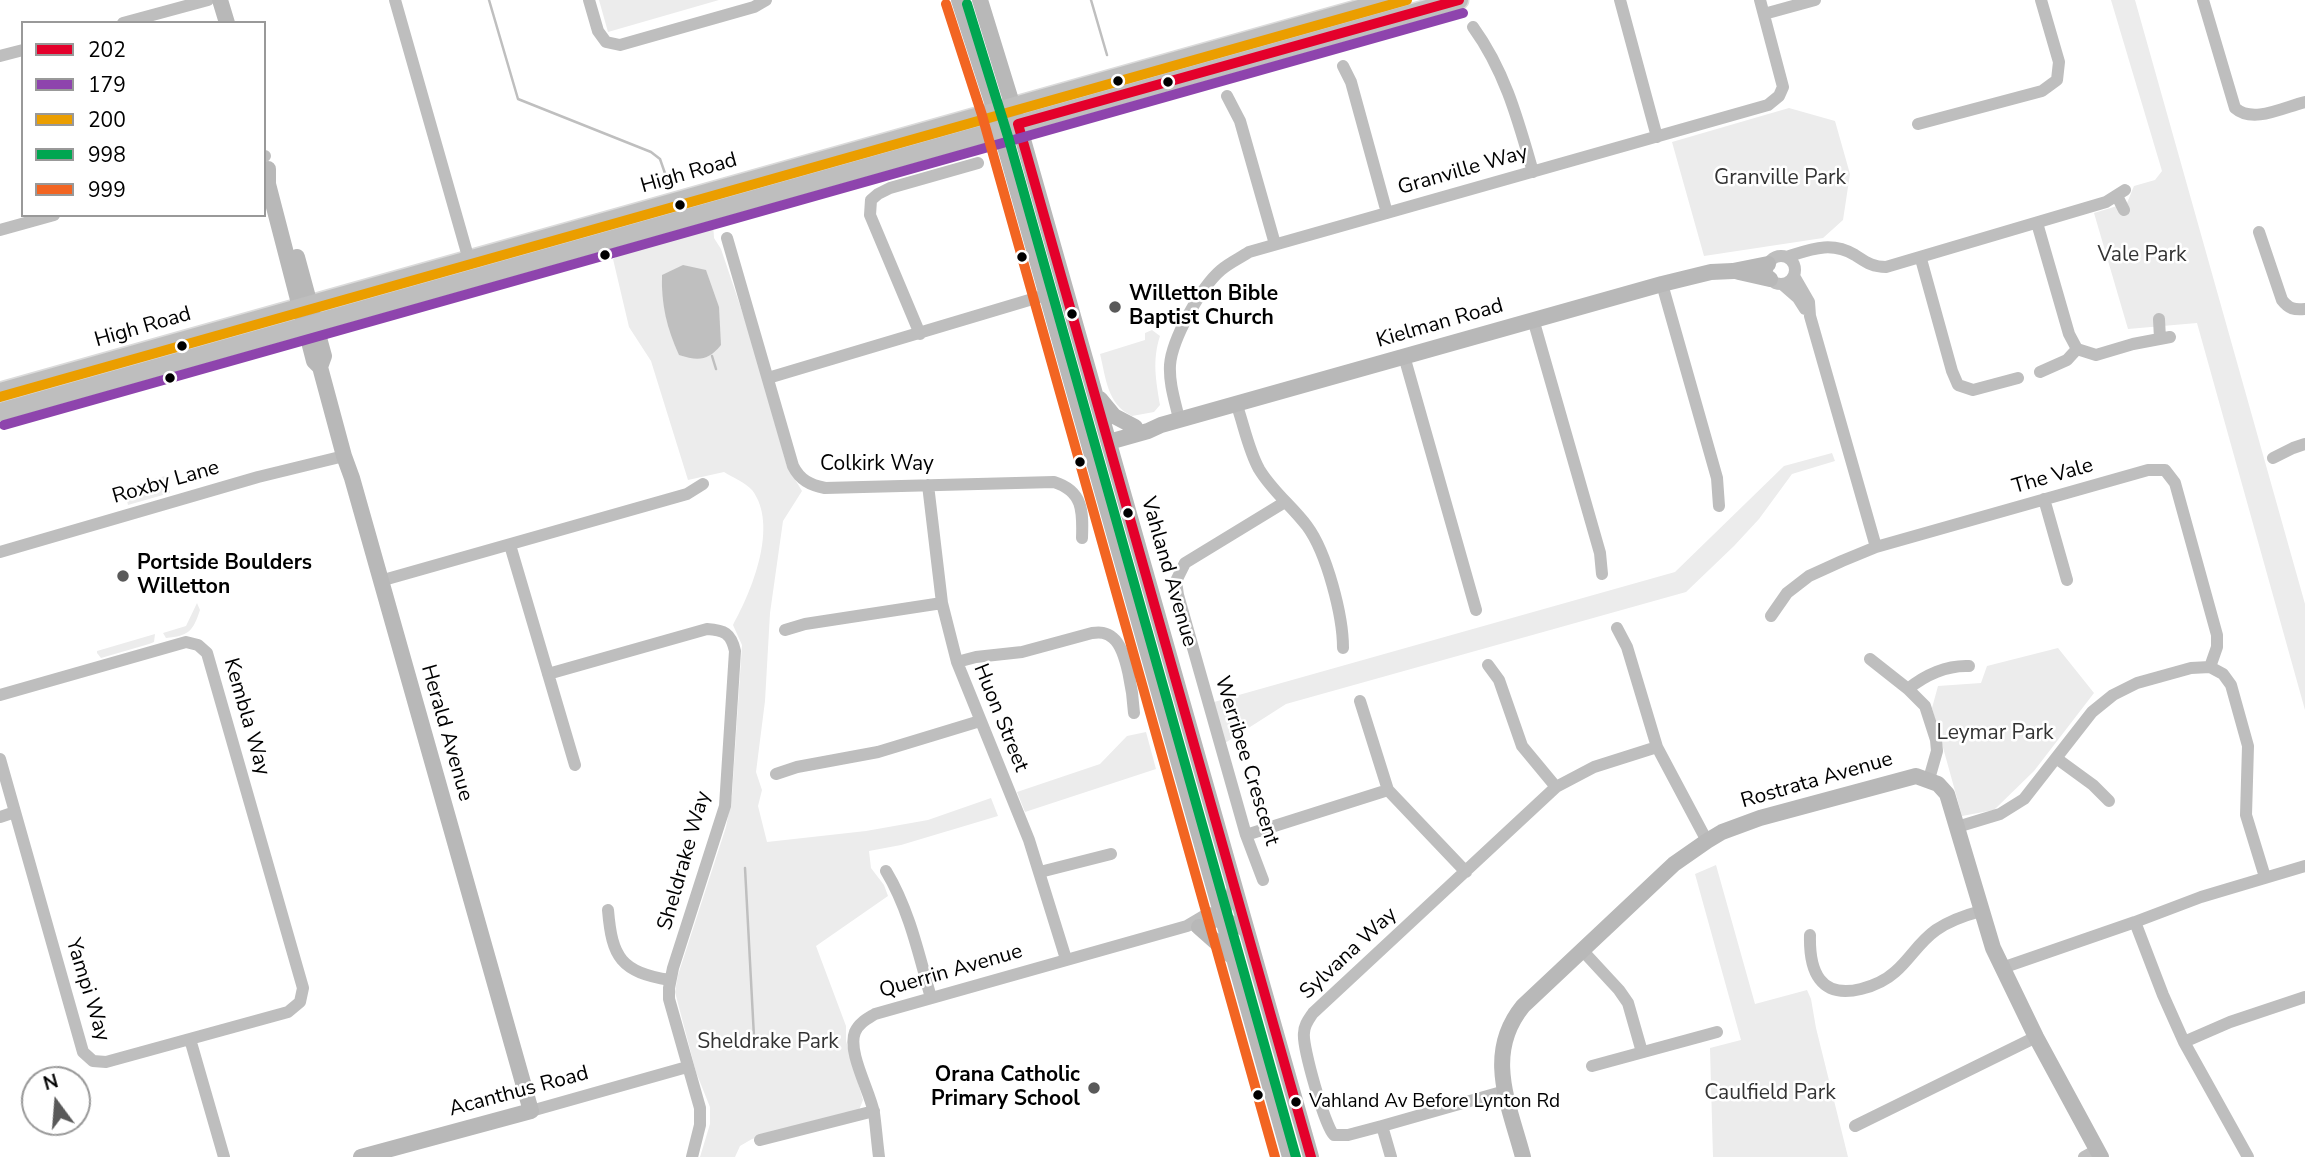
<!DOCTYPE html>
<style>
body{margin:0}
#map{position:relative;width:2305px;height:1157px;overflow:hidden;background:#fff;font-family:"Nunito Sans",sans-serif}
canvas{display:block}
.legend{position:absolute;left:21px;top:21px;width:245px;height:196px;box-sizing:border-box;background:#fff;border:2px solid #999;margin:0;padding:9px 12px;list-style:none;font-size:21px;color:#000}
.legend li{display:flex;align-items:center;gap:14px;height:35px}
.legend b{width:35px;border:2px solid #999}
.north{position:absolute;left:21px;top:1066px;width:70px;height:70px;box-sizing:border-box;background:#fff;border:2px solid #999;border-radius:50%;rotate:344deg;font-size:19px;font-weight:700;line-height:28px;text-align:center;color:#000}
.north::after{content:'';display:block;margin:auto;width:24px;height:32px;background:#595959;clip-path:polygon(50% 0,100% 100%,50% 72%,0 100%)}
</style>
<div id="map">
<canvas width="2305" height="1157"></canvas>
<ul class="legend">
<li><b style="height:9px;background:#e4002b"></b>202</li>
<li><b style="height:9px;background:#8e44ad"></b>179</li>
<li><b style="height:9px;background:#eb9e00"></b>200</li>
<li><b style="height:9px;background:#00a651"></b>998</li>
<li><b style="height:9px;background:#f26522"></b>999</li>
</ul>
<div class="north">N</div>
</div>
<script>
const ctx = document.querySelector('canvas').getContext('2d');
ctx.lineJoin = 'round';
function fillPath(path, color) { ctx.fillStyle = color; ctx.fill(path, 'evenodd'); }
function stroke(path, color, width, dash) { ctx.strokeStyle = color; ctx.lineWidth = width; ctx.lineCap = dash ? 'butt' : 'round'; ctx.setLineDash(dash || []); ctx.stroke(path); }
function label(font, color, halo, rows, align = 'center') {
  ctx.font = font + ' "Nunito Sans",sans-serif'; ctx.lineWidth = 5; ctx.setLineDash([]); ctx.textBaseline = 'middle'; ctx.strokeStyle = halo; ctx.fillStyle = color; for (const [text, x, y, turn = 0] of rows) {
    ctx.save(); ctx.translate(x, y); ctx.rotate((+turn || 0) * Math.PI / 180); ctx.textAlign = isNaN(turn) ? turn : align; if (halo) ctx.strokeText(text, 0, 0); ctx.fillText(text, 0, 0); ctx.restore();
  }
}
const green = new Path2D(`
 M 599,0 L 719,0 L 608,32 Z
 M 2111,0 L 2135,0 L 2305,604 L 2305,710 L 2197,323 L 2128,329 L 2094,213 L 2127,203 L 2134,186 L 2155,180 L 2162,171 Z
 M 1789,108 L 1835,121 L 1850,174 L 1843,220 L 1823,238 L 1704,256 L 1672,142 Z
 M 713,223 L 714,238 L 721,249 L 749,332 L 787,466 L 802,491 L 783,521 L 770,613 L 765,701 L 756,772 L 762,790 L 758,806 L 767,842 L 866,831 L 928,820 L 991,798 L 998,816 L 901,845 L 869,851 L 871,868 L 884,885 L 888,896 L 816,946 L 846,1026 L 846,1041 L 863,1100 L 859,1110 L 752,1139 L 740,1146 L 735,1157 L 700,1157 L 710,1124 L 710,1107 L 696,1072 L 675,992 L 678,975 L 726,827 L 732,795 L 742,645 L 733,625 C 752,591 779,525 752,490 C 746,483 732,477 724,472 L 688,480 L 651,361 L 629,327 L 613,259 L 633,247 Z
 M 1152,330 L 1160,336 C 1152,361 1156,380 1160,405 L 1154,412 L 1132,416 C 1107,404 1106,378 1100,354 L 1145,340 L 1145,333 Z
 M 1832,453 L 1835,461 L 1792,474 L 1759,519 L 1734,546 L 1686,592 L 1286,704 L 1225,743 L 1214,702 L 1675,572 L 1784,466 Z
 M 165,476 L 170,493 L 128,505 L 124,488 Z
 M 197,603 L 200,610 C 193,631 189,636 166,638 L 163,633 L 186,626 Z
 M 155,634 L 154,642 L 149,644 L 101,658 L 97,653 L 97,651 Z
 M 2058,648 L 2094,693 L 2034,771 L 1994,810 L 1962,816 L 1932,708 L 1938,686 L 1981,683 L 1987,666 Z
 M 1146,732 L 1156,769 L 1025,812 L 1017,792 L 1100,764 L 1127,736 Z
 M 1716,865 L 1755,1004 L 1807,990 L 1811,999 L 1816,1028 L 1848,1157 L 1713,1157 L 1710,1048 L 1741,1040 L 1695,874 Z`);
const water = new Path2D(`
 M 683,265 L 706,270 L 719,307 L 721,345 C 708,361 698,361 679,355 C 667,329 661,304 662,275 Z`);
const stream = new Path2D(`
 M 489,0 L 518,99 L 651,152 L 660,159 L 668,182
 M 1091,0 L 1107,55
 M 712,356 L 716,369
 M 745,868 L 754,1037`);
const street = new Path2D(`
 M 395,0 L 469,260
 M 589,0 L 598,31 L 606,42 L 620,45 L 754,7 L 766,0
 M 1620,0 L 1657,137
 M 2203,0 L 2235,108 C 2253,124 2284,107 2305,102
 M 1764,14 L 1815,0
 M 123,23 L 208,0
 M 1473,27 C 1505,71 1518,120 1533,172
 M 0,56 L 23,50
 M 1343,66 L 1351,82 L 1387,213
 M 1227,96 L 1240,121 L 1275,244
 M 1918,124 L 2042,91 L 2057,80 L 2059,62 L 2041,0
 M 264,156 L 265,156
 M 2117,196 L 2124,210
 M 2037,223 L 2069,334 L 2077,349 L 2096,355 L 2133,344 L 2170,337
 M 0,230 L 54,215
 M 2259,232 L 2282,300 C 2289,309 2294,310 2305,309
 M 727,238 L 793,466 C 800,480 810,485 825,488 L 1054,482 C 1083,491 1083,511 1082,538
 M1767 270a14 14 0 1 1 28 0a14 14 0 1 1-28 0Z
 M 1786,257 C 1812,249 1831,241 1855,255 C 1866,262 1872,267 1886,267 L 2106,202 L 2125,190
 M 1921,259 L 1952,371 L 1958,385 L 1973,390 L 2018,378
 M 1794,276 L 1809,302 L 1810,316 L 1876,547
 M 1662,284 L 1717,478 L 1719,506
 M 1782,284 L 1798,298 L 1805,309
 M 1533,319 L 1600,553 L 1602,574
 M 2159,319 L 2160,339
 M 920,334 L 870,215 L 871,200 L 878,194 L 890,188 L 978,163
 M 1404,356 L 1476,610
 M 2040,372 L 2067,360 L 2077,349
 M 768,378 L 1046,295
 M 1236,403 C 1244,425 1248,449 1259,469 C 1272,491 1292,506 1307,526 C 1327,553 1343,616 1343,648
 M 1179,419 C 1175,401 1169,384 1170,365 C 1172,339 1201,287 1221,270 C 1229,263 1240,258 1249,252 L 1768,105 L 1779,96 L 1783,87 L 1760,0
 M 2273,458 L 2293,448 L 2305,444
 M 928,485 L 942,603 L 957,662 L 1029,840 L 1066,959
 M 2044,499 L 2067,580
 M 510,545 L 575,765
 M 0,552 L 258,477 L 344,456
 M 380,581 L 687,494 L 703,484
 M 1771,616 L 1787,593 L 1809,576 L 1842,561 L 1876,547 L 2148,470 L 2165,470 L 2175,483 L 2217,635 L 2217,647 L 2210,667
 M 1617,628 L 1627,647 L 1657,747 L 1707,841
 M 785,630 L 805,624 L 942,603
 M 1870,659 L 1908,689 L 1925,706 L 1936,740 L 1937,751 L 1929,779
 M 957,662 L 976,657 L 1022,652 L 1092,633 C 1100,632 1106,632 1113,638 C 1127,649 1133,695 1134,713
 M 1488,665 L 1499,680 L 1522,746 L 1556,787
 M 548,674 L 707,629 C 724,630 731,633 735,651 L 725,806 L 673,968 L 669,988 L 669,999 L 700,1108 L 700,1125 L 692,1157
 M 1908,689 C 1925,675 1947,665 1969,666
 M 0,695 L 186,642 L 198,645 L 207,653 L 303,988 L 300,1002 L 288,1012 L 106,1062 L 93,1061 L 83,1052 L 0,759
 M 1360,701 L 1388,790 L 1466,872
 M 2056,758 L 2093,785 L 2109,801
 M 776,774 L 797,767 L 878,752 L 980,721
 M 0,817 L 15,812
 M 1957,827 L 2000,814 L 2024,799 L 2092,712 L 2113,695 L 2137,683 L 2191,668 L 2210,667 L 2223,674 L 2231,685 L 2248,746 L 2246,815 L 2265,877
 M 1246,835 L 1388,790
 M 886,871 C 909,909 919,955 931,998
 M 1040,872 L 1111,854
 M 1263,880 L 1246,835 L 1178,595 L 1176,581 L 1185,563 L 1285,502
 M 608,910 C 612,958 621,972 670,980
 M 2135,922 L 2163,995 L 2184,1042 L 2248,1157
 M 1195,926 C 1220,927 1229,911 1233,887
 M 1810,935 C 1809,971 1820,999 1861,989 C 1873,986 1885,981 1895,972 C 1910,959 1919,942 1936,930 C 1949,921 1966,915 1981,911
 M 1582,950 L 1619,990 L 1628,1003 L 1642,1052
 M 2002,968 L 2135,922 L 2201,897 L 2305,866
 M 190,1039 L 224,1157
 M 2184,1042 L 2230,1022 L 2305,997
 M 1592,1066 L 1717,1032
 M 1505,1091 L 1382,1126 L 1348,1135 L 1334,1135 C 1325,1127 1302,1046 1304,1033 C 1304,1025 1309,1019 1313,1013 L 1556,787 L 1594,767 L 1657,747
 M 531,1111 L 687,1067
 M 1382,1126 L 1391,1157
 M 1855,1126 L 2036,1037
 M 760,1140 L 874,1111
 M 879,1157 C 877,1142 876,1127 874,1113 C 870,1091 847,1052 855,1032 C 859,1023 867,1019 875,1014 L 1187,926 L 1209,913 L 1231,921 L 1248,934
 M 2084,1157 L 2097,1150`);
const secondary = new Path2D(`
 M 220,0 L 227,23
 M 959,0 L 995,111 L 1290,1157
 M 980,0 L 1022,136 L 1311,1157
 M 268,169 L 268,184 L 314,361 L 320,367 L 344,456 L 352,478 L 531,1111 L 361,1157
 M 297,257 L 324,356 L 320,367
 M 1739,272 L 1770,279
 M 1100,399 L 1114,416 L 1135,427
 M 1116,440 L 1148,431 L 1161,425 L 1662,284 L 1711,272 L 1733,271 L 1768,264
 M 1199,927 L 1234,958
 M 1523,1157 C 1509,1104 1484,1054 1523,1006 L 1674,864 L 1707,841 L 1722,832 L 1760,818 L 1916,776 L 1938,784 L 1947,794 L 1993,948 L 2036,1037 L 2101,1157`);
const primary = new Path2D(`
 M 0,392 L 1391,0
 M 0,412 L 1459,0`);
const bus1 = new Path2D(`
 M 1311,1157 L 1018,124 L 1459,0`);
const bus2 = new Path2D(`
 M 4,425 L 1463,13`);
const bus3 = new Path2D(`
 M 0,397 L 1407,0`);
const bus4 = new Path2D(`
 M 967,4 L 1009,140 L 1296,1157`);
const bus5 = new Path2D(`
 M 946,4 L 982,115 L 1275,1157`);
const markers = [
 [1118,81,6,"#000"],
 [1168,82,6,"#000"],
 [680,205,6,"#000"],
 [605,255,6,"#000"],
 [1022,257,6,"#000"],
 [1115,307,7,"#595959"],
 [1072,314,6,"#000"],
 [182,346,6,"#000"],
 [170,378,6,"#000"],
 [1080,462,6,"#000"],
 [1128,513,6,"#000"],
 [123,576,7,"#595959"],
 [1094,1088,7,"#595959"],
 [1258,1095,6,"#000"],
 [1296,1102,6,"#000"]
];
const busNames = [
 ["Vahland Av Before Lynton Rd",1309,1102]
];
const streetNames = [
 ["Granville Way",1463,171,-16],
 ["High Road",689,174,-16],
 ["Kielman Road",1440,324,-16],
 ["High Road",143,328,-16],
 ["Colkirk Way",877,465],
 ["The Vale",2053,477,-16],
 ["Roxby Lane",166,483,-16],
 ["Vahland Avenue",1168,572,74],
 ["Kembla Way",246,717,74],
 ["Huon Street",1000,718,68],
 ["Herald Avenue",446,733,74],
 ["Werribee Crescent",1246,761,73],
 ["Rostrata Avenue",1817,781,-16],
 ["Sheldrake Way",685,861,-74],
 ["Sylvana Way",1349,954,-43],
 ["Querrin Avenue",951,972,-16],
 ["Yampi Way",87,990,73],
 ["Acanthus Road",519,1092,-15]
];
const parkNames = [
 ["Granville Park",1780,179],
 ["Vale Park",2142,256],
 ["Leymar Park",1995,734],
 ["Sheldrake Park",768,1043],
 ["Caulfield Park",1770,1094]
];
const poiNames = [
 ["Willetton Bible",1129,295],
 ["Baptist Church",1129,319],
 ["Portside Boulders",137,564],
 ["Willetton",137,588],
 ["Orana Catholic",1080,1076,"right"],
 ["Primary School",1080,1100,"right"]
];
fillPath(green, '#ececec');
fillPath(water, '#bfbfbf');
stroke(stream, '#bfbfbf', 2.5);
stroke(primary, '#dbdbdb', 21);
stroke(street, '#bebebe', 12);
stroke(secondary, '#b8b8b8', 16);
stroke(primary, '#bebebe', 18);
stroke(bus1, '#e4002b', 10);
stroke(bus2, '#8e44ad', 10);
stroke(bus3, '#eb9e00', 10);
stroke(bus4, '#00a651', 10);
stroke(bus5, '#f26522', 10);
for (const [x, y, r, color] of markers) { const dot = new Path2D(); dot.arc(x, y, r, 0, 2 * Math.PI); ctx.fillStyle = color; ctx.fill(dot); stroke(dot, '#fff', 2.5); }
label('19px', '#000', '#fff', busNames, 'left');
label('21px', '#000', '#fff', streetNames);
label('21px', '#333', '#fff', parkNames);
label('bold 21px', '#000', '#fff', poiNames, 'left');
</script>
